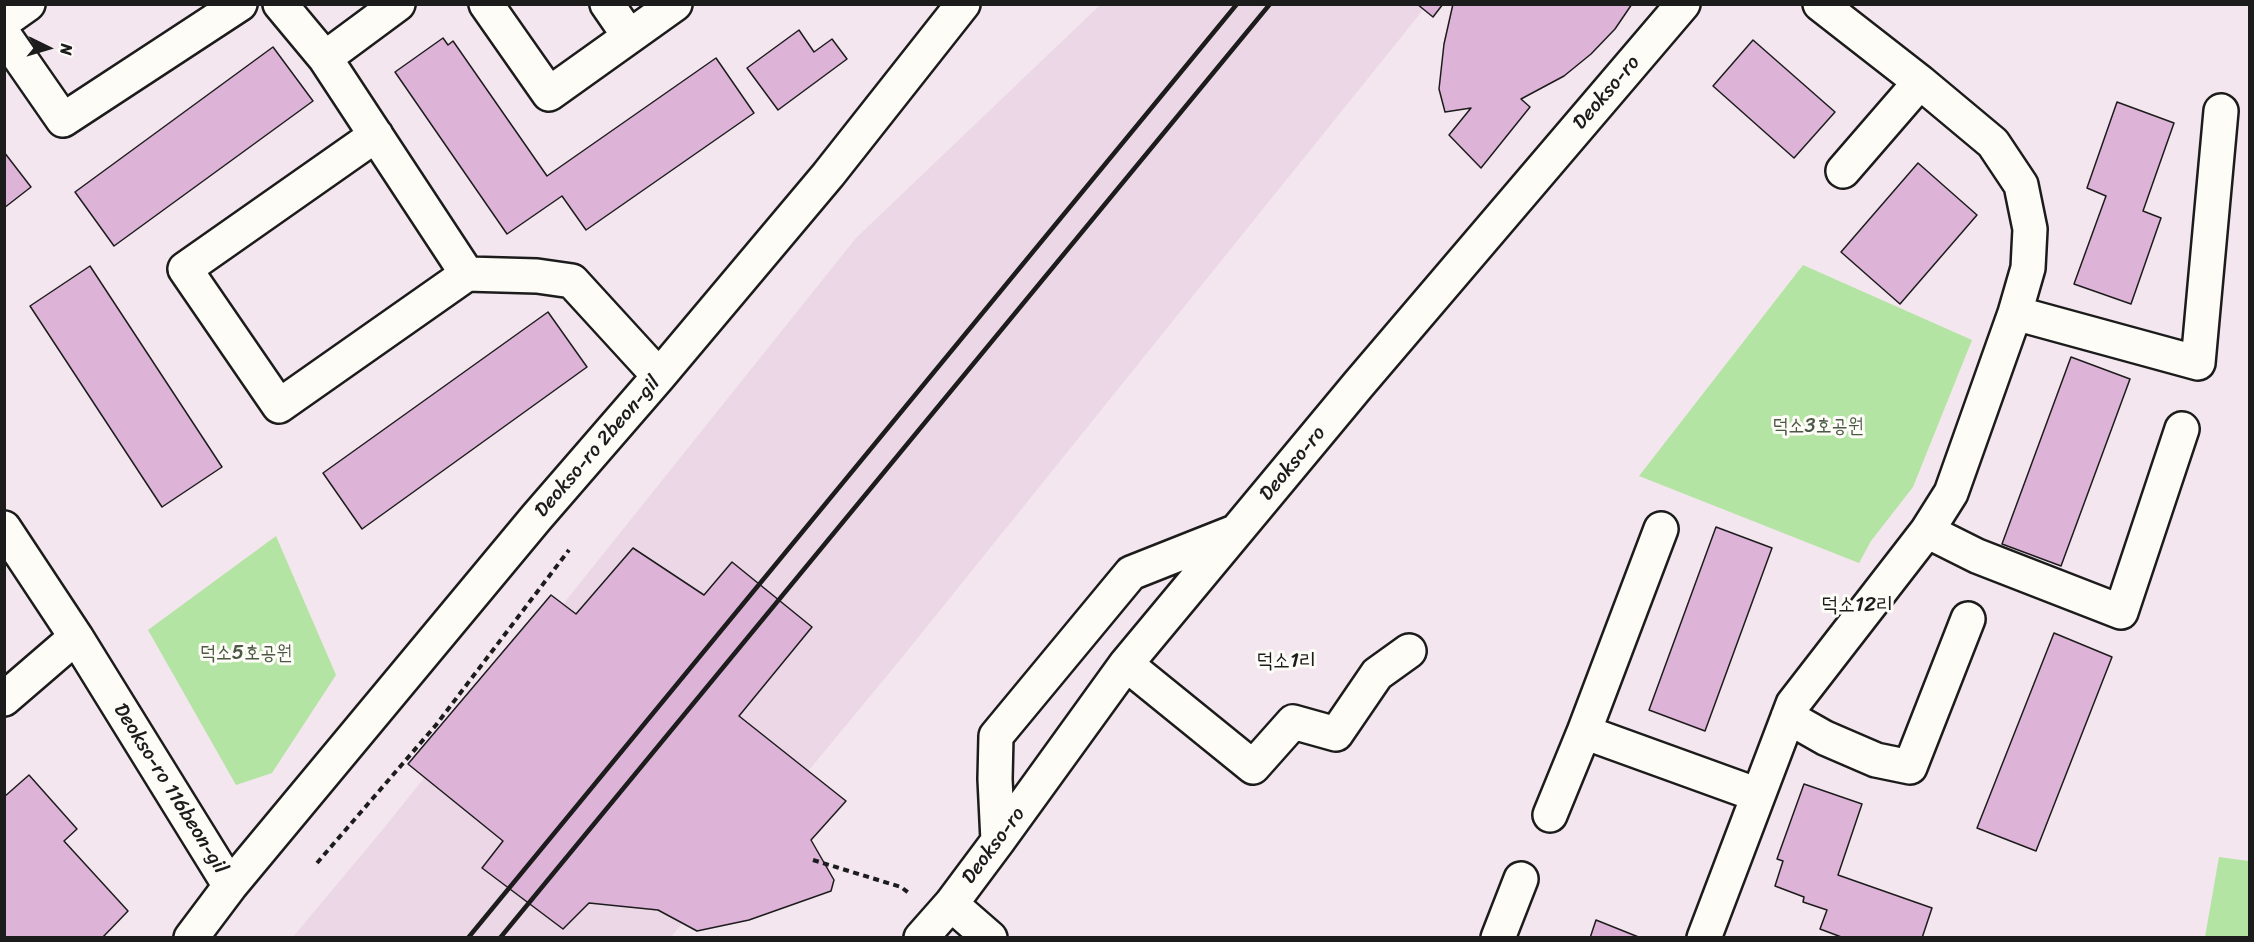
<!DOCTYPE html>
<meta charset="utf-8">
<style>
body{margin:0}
#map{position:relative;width:2254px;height:942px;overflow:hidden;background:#f3e6ee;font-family:Sriracha,sans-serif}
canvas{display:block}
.frame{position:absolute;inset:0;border:6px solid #1c1c1c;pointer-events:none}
.north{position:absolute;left:18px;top:18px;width:60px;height:60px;-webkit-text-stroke:4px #fdfcf7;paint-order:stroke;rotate:95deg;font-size:16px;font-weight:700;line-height:24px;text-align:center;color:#1c1c1c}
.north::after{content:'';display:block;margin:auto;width:21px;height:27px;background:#1c1c1c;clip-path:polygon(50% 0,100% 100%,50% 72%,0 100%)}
</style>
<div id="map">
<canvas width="2254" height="942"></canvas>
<div class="frame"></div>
<div class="north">N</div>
</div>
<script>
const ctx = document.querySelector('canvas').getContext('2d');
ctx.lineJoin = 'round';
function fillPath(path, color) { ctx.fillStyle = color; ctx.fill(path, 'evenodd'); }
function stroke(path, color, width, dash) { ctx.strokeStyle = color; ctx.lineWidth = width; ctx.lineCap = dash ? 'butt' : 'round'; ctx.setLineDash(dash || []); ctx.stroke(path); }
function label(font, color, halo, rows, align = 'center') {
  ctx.font = font + ' Sriracha,"Poor Story",sans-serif'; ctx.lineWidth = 6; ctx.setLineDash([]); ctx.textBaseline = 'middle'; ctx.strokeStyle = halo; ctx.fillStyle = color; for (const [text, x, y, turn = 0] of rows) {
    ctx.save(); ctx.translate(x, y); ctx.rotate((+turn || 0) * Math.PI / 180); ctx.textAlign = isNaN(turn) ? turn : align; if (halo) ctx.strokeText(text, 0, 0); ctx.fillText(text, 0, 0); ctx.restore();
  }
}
const built = new Path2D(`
 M 1100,5 L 1427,5 L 900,660 L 671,937 L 292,938 L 384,828 L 856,238 Z`);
const green = new Path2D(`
 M 1803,265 L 1972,340 L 1913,487 L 1871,541 L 1859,563 L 1639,476 Z
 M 276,536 L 336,675 L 272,773 L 236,785 L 148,630 Z
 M 2219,857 L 2249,861 L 2249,937 L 2205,937 Z`);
const building = new Path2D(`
 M 1417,4 L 1443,4 L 1433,17 Z
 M 1453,4 L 1632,4 L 1615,29 L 1591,54 L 1564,76 L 1521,99 L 1530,107 L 1481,168 L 1449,135 L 1471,108 L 1445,112 L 1439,89 L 1444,44 Z
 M 799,30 L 814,52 L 832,39 L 847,59 L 778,110 L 747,68 Z
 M 443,38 L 448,45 L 453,41 L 547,176 L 716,58 L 754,113 L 586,230 L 562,196 L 507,234 L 395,72 Z
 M 1753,40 L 1835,112 L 1794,158 L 1713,86 Z
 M 273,47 L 313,101 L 114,246 L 75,192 Z
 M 2117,102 L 2174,123 L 2143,211 L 2161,218 L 2131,304 L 2074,284 L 2106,196 L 2087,188 Z
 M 4,152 L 31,187 L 4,208 Z
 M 1918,163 L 1977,215 L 1900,304 L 1841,252 Z
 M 90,266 L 222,467 L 162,507 L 30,306 Z
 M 548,312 L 587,367 L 362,529 L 323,473 Z
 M 2071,357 L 2130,379 L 2061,566 L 2002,544 Z
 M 1716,527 L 1772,548 L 1705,731 L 1649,710 Z
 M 633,548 L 704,595 L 732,562 L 812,627 L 739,716 L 846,801 L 811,840 L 834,880 L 831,891 L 749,920 L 697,931 L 658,910 L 589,903 L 563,929 L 482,868 L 503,841 L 408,764 L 551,595 L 576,614 Z
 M 2054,633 L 2112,657 L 2036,851 L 1977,828 Z
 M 29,775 L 77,829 L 64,841 L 128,911 L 102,938 L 4,938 L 4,797 Z
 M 1804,784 L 1862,804 L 1838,875 L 1932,908 L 1922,938 L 1844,938 L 1820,929 L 1827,910 L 1803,902 L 1804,897 L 1775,886 L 1783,861 L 1777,859 Z
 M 1596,920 L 1641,938 L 1590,938 Z`);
const path = new Path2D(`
 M 813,860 L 901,887 L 910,894
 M 317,863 L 436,725 L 569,550`);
const minor = new Path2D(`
 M 280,4 L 325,58
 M 486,4 L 549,94 L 675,4
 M 607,4 L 629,36
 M 4,21 L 28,4
 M 4,35 L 63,120 L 240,4
 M 376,135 L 185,269 L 279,406 L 467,274 L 325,58 L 398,4
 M 1843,171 L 1920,82
 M 467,274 L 537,276 L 572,281 L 659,376
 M 2015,313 L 2198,363 L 2221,111
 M 4,528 L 76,637 L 230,886 L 191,938
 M 1661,529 L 1584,732 L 1758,795
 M 1927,531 L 1977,556 L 2121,612 L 2182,429
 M 1126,664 L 1253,767 L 1293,722 L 1336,734 L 1377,674 L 1409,651
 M 4,699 L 76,637
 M 1788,717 L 1825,738 L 1876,760 L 1910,767 L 1968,619
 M 1550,815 L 1584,732
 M 998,841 L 995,779 L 996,736 L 1131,573 L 1232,533
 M 230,886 L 536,518 L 659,376 L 828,175 L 963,4
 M 951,904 L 990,938
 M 921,938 L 951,904 L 998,841 L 1126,664 L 1358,385 L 1683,4
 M 1498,938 L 1521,879
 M 1704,938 L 1793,704 L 1927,531 L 1951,493 L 2015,313 L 2028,268 L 2030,229 L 2021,185 L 1993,143 L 1920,82 L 1820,4`);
const rail = new Path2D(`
 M 468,938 L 1237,4
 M 500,938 L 1270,4`);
const streetNames = [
 ["Deokso-ro",1607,93,-49],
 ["Deokso-ro 2beon-gil",598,447,-49],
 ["Deokso-ro",1293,464,-50],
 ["Deokso-ro 116beon-gil",170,789,58],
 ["Deokso-ro",994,846,-53]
];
const parkNames = [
 ["덕소3호공원",1818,427],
 ["덕소5호공원",246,654]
];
const neighbourhoodNames = [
 ["덕소12리",1857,606],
 ["덕소1리",1286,662]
];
fillPath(built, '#ecd7e7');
fillPath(green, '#b4e4a3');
fillPath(building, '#ddb3d8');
stroke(building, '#1c1c1c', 1.5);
stroke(minor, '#1c1c1c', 38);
stroke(path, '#1c1c1c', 4, [6, 4.5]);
stroke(minor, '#fdfcf7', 33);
stroke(rail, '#1c1c1c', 4.5);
label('20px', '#1c1c1c', '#fdfcf7', streetNames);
label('20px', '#4a5844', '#fdfcf7', parkNames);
label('21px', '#1c1c1c', '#fdfcf7', neighbourhoodNames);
</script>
